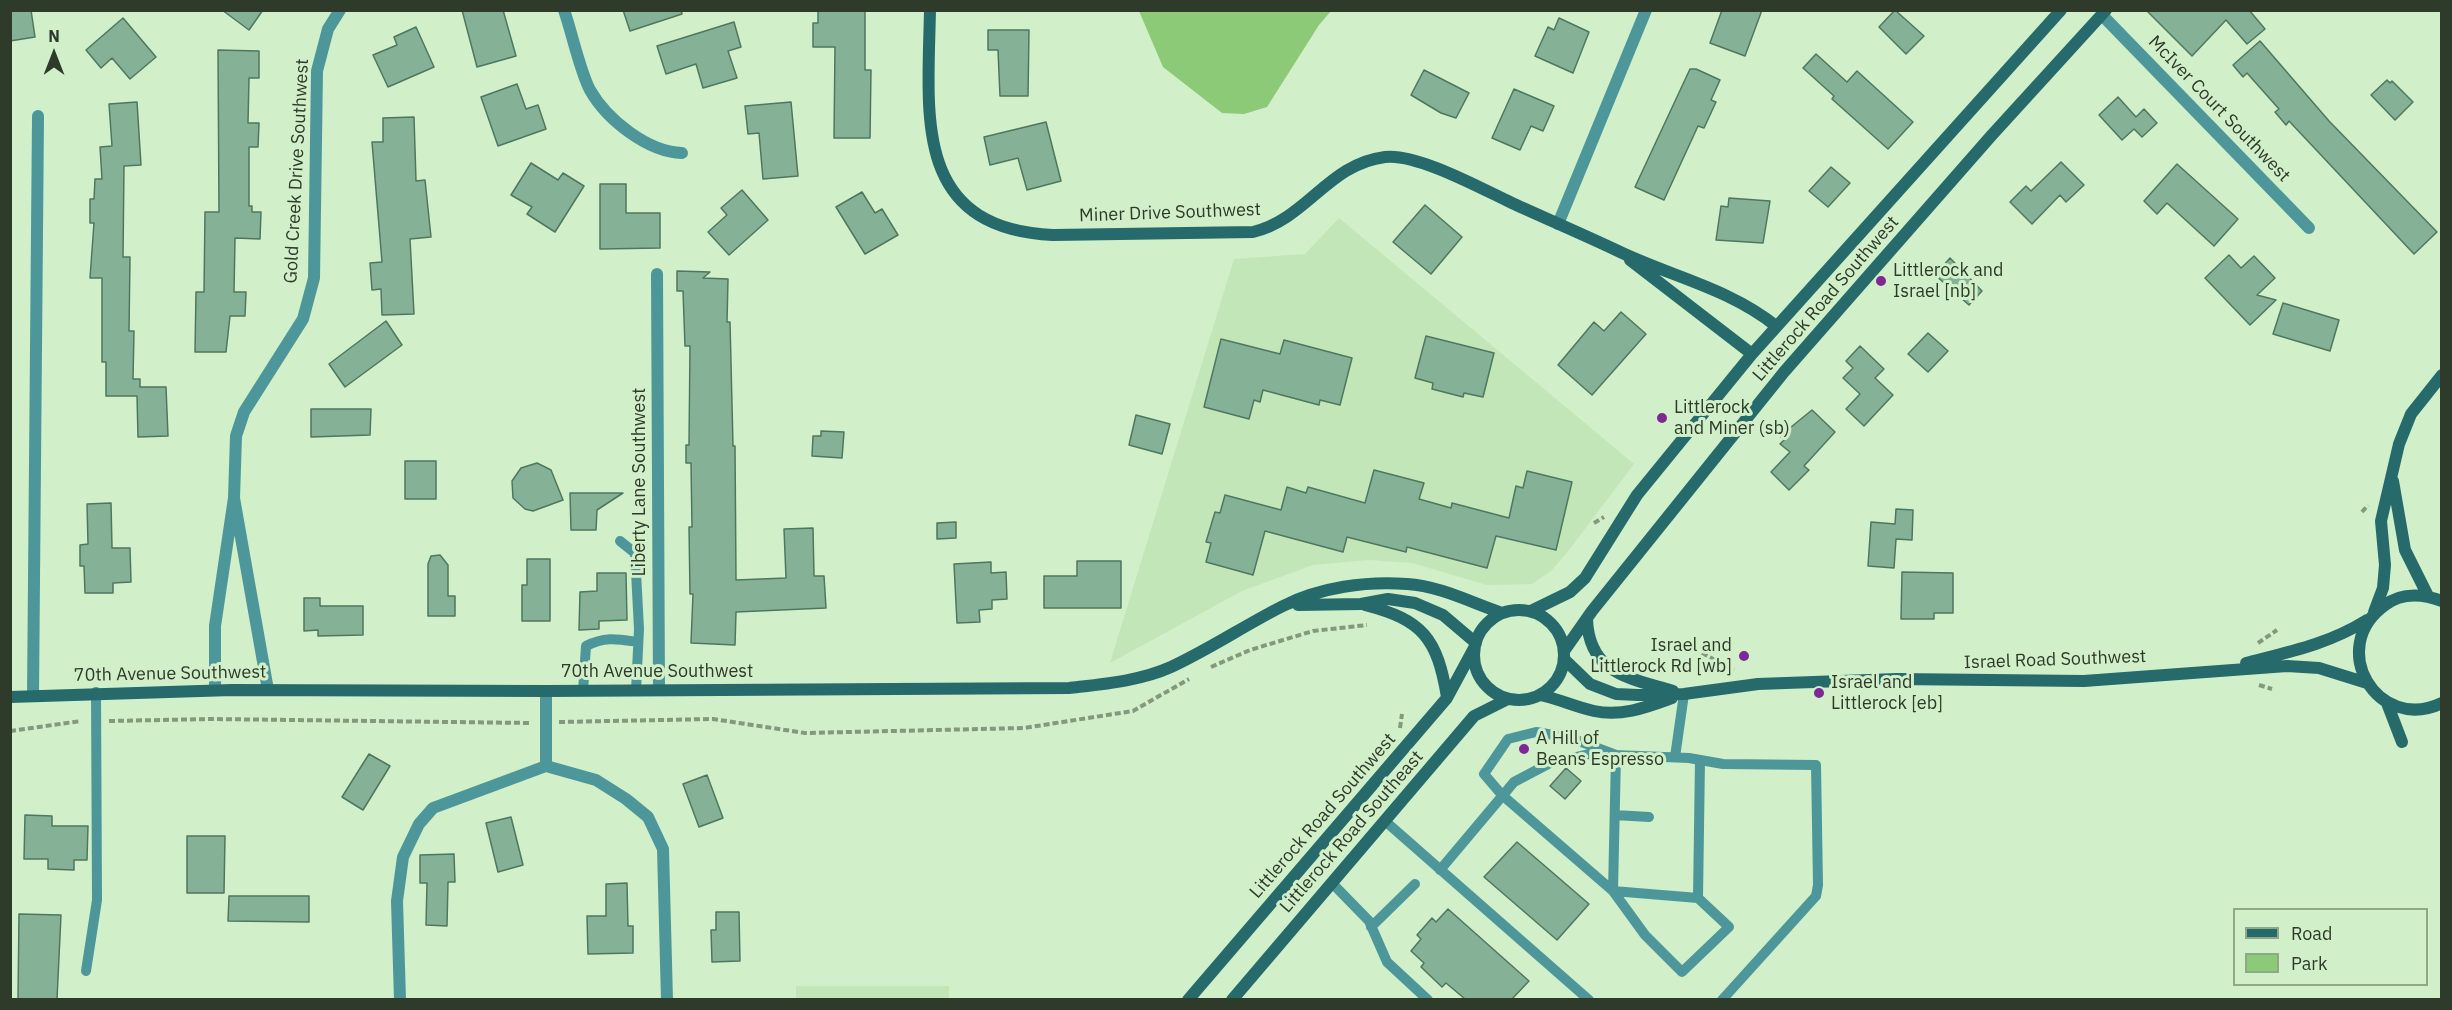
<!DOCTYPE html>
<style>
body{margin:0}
#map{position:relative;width:2452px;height:1010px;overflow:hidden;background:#d1efc8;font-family:"IBM Plex Sans",sans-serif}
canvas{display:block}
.frame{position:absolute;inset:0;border:12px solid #2e3a2a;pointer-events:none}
.legend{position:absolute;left:2233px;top:908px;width:195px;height:78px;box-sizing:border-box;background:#d1efc8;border:2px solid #90a789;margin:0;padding:8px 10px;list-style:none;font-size:18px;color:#2e3a2a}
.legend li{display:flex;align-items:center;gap:12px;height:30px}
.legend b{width:30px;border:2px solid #90a789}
.north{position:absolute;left:24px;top:24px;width:60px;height:60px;-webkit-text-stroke:4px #d1efc8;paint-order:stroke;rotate:0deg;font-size:16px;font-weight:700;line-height:24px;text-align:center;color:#2e3a2a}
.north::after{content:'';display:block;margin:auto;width:21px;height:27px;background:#2e3a2a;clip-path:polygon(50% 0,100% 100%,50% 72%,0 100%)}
</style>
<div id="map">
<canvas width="2452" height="1010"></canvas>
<div class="frame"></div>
<ul class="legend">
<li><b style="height:8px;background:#266a6c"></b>Road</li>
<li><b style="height:16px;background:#8cca78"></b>Park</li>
</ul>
<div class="north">N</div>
</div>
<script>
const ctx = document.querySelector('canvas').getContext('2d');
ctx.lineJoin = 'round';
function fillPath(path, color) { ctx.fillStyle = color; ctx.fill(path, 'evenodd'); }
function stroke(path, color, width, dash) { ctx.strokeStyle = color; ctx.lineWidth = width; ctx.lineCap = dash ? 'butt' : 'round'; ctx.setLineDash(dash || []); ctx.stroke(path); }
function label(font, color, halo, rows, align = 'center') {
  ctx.font = font + ' "IBM Plex Sans",sans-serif'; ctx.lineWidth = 6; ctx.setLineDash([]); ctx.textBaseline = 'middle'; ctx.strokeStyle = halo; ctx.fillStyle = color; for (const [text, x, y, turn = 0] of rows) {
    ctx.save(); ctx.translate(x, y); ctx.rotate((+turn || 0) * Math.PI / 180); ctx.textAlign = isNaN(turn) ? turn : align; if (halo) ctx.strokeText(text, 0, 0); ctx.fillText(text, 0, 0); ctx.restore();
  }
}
const built = new Path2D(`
 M 1339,218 L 1634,464 L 1569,550 L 1551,571 L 1532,584 L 1487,585 L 1412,563 L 1369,560 L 1313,565 L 1242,591 L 1110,663 L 1234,259 L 1305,254 Z
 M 796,986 L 949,986 L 949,999 L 796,999 Z`);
const green = new Path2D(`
 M 1139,11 L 1331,11 L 1319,25 L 1267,107 L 1244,114 L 1222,113 L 1163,67 Z`);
const building = new Path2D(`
 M 10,10 L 31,10 L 35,37 L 10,41 Z
 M 222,10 L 263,10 L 249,30 Z
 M 462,10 L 503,10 L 516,56 L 477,67 Z
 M 623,10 L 681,10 L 682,14 L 630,31 Z
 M 818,10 L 865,10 L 865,70 L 871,70 L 870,138 L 834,138 L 835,47 L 813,47 L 813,23 L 818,23 Z
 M 1722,10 L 1762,10 L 1745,56 L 1710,43 Z
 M 1895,10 L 1924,36 L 1906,54 L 1879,27 Z
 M 2146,10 L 2249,10 L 2265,29 L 2247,44 L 2226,20 L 2192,56 Z
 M 123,18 L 156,57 L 130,79 L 112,58 L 101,68 L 86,50 Z
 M 1559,18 L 1589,32 L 1573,73 L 1535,56 L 1548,27 L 1554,30 Z
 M 734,22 L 741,47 L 728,51 L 737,78 L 703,88 L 696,64 L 666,74 L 657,46 Z
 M 416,27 L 434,67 L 388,87 L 373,55 L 397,45 L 394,37 Z
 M 988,30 L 1029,30 L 1028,96 L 1000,96 L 998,50 L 988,50 Z
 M 2260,41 L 2329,121 L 2437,232 L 2414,254 L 2289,121 L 2286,125 L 2275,112 L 2279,109 L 2247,73 L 2243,77 L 2233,65 Z
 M 218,50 L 259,51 L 259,78 L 249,78 L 248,123 L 259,123 L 258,147 L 249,147 L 249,206 L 252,206 L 252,212 L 261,212 L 260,239 L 235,238 L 234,292 L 246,292 L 245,316 L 230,316 L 226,352 L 195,352 L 196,292 L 204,292 L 205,212 L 219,212 Z
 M 1816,54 L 1847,82 L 1857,71 L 1913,122 L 1888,149 L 1832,99 L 1834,96 L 1803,68 Z
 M 1690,69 L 1696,69 L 1720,80 L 1711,100 L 1716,102 L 1704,128 L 1698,126 L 1664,200 L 1635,187 Z
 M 1424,70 L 1469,93 L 1456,118 L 1441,113 L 1411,95 Z
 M 2387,80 L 2390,83 L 2392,81 L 2413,102 L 2395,120 L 2371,95 Z
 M 517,84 L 526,109 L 538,105 L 546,129 L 498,146 L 481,97 Z
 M 1514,89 L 1554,106 L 1543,131 L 1531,126 L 1520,150 L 1492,138 Z
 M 2118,97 L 2136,117 L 2144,109 L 2157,123 L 2142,137 L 2134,129 L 2122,140 L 2099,115 Z
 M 137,102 L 141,165 L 124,166 L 123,257 L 130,257 L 129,331 L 134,331 L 133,379 L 140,379 L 140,387 L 166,387 L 168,436 L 138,437 L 137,396 L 106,396 L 106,362 L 102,362 L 102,278 L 90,278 L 94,223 L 90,223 L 90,199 L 94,199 L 95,179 L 102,179 L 100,147 L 112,146 L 109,104 Z
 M 791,102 L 798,176 L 763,179 L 759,133 L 748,134 L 745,106 Z
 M 414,117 L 416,181 L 425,180 L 431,237 L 410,239 L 414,314 L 382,315 L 381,289 L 372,290 L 370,263 L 382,262 L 372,142 L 383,142 L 383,118 Z
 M 1046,122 L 1061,181 L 1027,190 L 1018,158 L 990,165 L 984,137 Z
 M 2061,162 L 2084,185 L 2066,202 L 2060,195 L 2032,224 L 2010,202 L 2026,186 L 2031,191 Z
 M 531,163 L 558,180 L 563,173 L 584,186 L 555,232 L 527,214 L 532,207 L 511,195 Z
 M 2177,164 L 2238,219 L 2214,246 L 2167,203 L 2157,214 L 2144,201 Z
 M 1831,167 L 1850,183 L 1828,207 L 1809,191 Z
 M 600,184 L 626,184 L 626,213 L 660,213 L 660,248 L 600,249 Z
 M 742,190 L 768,220 L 729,255 L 708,232 L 727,215 L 721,208 Z
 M 862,192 L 875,213 L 882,209 L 898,235 L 865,254 L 836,207 Z
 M 1729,198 L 1770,201 L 1763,243 L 1716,240 L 1721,206 L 1728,207 Z
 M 1425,205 L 1462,237 L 1431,274 L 1393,242 Z
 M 2229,255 L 2241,268 L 2254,256 L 2275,278 L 2257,295 L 2276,300 L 2250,325 L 2205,278 Z
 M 1950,258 L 1982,291 L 1969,305 L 1935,275 Z
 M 677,271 L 710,272 L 703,278 L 728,279 L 727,322 L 730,322 L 733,446 L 735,446 L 736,580 L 786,578 L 784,529 L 813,528 L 814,576 L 824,576 L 826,608 L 736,612 L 735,645 L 691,643 L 693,594 L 690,594 L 689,527 L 692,527 L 691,463 L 686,463 L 686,445 L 689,445 L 690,346 L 685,346 L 683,291 L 677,291 Z
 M 2283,303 L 2339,320 L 2330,351 L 2273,334 Z
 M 1621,312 L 1646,334 L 1592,395 L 1558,365 L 1594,322 L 1604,331 Z
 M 386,321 L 402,345 L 345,387 L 329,364 Z
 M 1928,333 L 1948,351 L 1928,372 L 1908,354 Z
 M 1426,336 L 1494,353 L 1483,397 L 1464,393 L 1463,397 L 1432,389 L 1433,383 L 1415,378 Z
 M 1221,339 L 1280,354 L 1284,340 L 1352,358 L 1340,405 L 1320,400 L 1319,405 L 1263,390 L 1260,402 L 1254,400 L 1249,419 L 1204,407 Z
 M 1860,346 L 1884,369 L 1875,378 L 1893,395 L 1864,426 L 1846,409 L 1860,394 L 1843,378 L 1853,368 L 1846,361 Z
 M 311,409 L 371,409 L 370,435 L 311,437 Z
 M 1812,410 L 1835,432 L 1804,466 L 1809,470 L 1789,490 L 1771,472 L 1790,452 L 1780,444 L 1784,440 L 1780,436 Z
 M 1136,415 L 1170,424 L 1162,454 L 1129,445 Z
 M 821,431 L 844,432 L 842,458 L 812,456 L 813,436 L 821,436 Z
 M 405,461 L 436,461 L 436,499 L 405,499 Z
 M 537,463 L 551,470 L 563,500 L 533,511 L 525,509 L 513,498 L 512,481 L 521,468 Z
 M 1374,470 L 1424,483 L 1419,499 L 1451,508 L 1452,503 L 1509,518 L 1516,486 L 1523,488 L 1527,471 L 1572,482 L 1556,550 L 1496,536 L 1487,568 L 1407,547 L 1406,552 L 1347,537 L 1343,552 L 1265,531 L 1253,575 L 1206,562 L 1211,543 L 1206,542 L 1215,512 L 1220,513 L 1225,495 L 1281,510 L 1287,487 L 1306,493 L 1308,487 L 1365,503 Z
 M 570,493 L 623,493 L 597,510 L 596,530 L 571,530 Z
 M 111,503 L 112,548 L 130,548 L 131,582 L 113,583 L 113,593 L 85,593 L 84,566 L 80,566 L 80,545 L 88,544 L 87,504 Z
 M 1896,509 L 1913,510 L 1912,540 L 1896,539 L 1894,568 L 1868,566 L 1871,522 L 1895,524 Z
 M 956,522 L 956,538 L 937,539 L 937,523 Z
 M 440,555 L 448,565 L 448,596 L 455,596 L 455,616 L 428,616 L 428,564 L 431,556 Z
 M 527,559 L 550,559 L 550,621 L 522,621 L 522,585 L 527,585 Z
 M 1077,561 L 1121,561 L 1121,608 L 1044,608 L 1044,576 L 1077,576 Z
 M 991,562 L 991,573 L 1006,572 L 1007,599 L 992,600 L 992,609 L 979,610 L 980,622 L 957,623 L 954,564 Z
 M 1902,572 L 1953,573 L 1953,613 L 1934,613 L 1934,619 L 1901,619 Z
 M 597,573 L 626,573 L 627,620 L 599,621 L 599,629 L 579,630 L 580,592 L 597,591 Z
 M 304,598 L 320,598 L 320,606 L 363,606 L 363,635 L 318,636 L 318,630 L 304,631 Z
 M 369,754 L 390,766 L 363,810 L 342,797 Z
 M 1566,768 L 1581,781 L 1565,799 L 1550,786 Z
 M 707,775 L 723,818 L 699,827 L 683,784 Z
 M 25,815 L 52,816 L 52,826 L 88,826 L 87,860 L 74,860 L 74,870 L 48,869 L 48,859 L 24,859 Z
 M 511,817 L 523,865 L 498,872 L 486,823 Z
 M 187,836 L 225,836 L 224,893 L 187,893 Z
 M 1517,842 L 1589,904 L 1557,940 L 1484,877 Z
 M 454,854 L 455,882 L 448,882 L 447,926 L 426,925 L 427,883 L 420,883 L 420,855 Z
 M 627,883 L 628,926 L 633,926 L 633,953 L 588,954 L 587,916 L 606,916 L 606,884 Z
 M 229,896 L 309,896 L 309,922 L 228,921 Z
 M 1448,909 L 1529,981 L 1512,999 L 1465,999 L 1446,983 L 1442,987 L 1421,967 L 1424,963 L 1411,951 L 1421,939 L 1417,935 L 1432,918 L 1436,922 Z
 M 716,912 L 739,912 L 740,961 L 712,962 L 711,930 L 716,930 Z
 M 19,914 L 61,915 L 57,999 L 18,999 Z`);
const path = new Path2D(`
 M 2362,512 L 2368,505
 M 1594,523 L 1604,517
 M 2258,643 L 2277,630
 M 1702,653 L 1734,670
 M 1211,667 L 1250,650 L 1313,631 L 1367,625
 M 2259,685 L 2272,689
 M 109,721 L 213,719 L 531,723
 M 559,722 L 713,719 L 805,733 L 1024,728 L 1133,711 L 1189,679
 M 1400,728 L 1402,714
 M 10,731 L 81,721`);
const lane = new Path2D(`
 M 620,541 L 635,553 L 639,629 L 636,691
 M 583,691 L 586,646 C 605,636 618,639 638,642
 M 1675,757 L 1684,694
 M 1615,815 L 1649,817
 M 1385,821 L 1589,1000
 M 1440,870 L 1514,782 L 1550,763 L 1589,754 L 1689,758 L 1723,764 L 1816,765 L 1818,885 L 1816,896 L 1722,1000
 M 1332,883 L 1369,921 L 1387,962 L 1428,1000
 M 1698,898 L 1613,891 L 1616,755 L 1571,738 L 1536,732 L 1508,739 L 1484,774 L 1502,795 L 1613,891 L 1645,935 L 1682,972 L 1729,927 L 1698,898 L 1700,760
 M 1371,927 L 1415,884
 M 86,971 L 97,900 L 96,692`);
const street = new Path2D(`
 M 564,10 C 572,33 580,71 590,90 C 607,120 648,152 682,153
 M 2102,15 L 2309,228
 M 1558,224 L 1646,10
 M 657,274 L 659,690
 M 234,498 L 236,436 L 244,412 L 303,319 L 314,278 L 317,71 L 328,29 L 340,10
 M 215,690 L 215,626 L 234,498 L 268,690
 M 546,691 L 546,766
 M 33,695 L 38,116
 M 400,1000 L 397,901 L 403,857 L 419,824 L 433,808 L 546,766 L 596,780 L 626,799 L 648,817 L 663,849 L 667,1000`);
const secondary = new Path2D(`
 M 930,10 C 928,116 912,228 1053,235 L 1253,232 C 1307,219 1328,164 1385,157 C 1417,153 1482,189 1512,203 C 1547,219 1582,234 1616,250 C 1669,276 1729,288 1776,326
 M 1630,260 L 1752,354
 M 2393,481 L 2405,550 L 2428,596
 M 2442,601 C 2423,594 2402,592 2385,605 C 2326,647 2377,734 2442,703
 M 1298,605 L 1361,604 L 1388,599 L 1415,603 L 1443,615 L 1476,643
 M 1365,605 C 1423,620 1437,638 1447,697
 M1474 655a45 45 0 1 1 90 0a45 45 0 1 1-90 0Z
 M 1531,611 L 1570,592 L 1585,578 L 1637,495 L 1752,354 L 2061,10
 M 2374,612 L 2383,588 L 2385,565 L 2381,521 L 2399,444 L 2411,414 L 2442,375
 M 1587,619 C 1589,674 1630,678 1673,691
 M 1564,651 L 1592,611 L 1784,372 L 1991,136 L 2106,10
 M 1564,659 L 1590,684 L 1616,694 L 1638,695 L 1684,694 L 1758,684 L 1897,679 L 2084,681 L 2287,666 L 2319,668 L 2367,683
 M 2246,663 C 2289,652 2329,644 2367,620
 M 1540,695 C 1559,699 1576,707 1594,711 C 1622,717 1647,707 1672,698
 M 10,697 L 232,690 L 546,691 L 1069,688 C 1103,684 1140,681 1171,667 C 1210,649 1245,625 1283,606 C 1321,587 1366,581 1407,584 C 1440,586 1472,603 1502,613
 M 2387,703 L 2402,742
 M 1188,1000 L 1447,698 L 1474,648
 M 1232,1000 L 1474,716 L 1508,699`);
const markers = [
 [1881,281,6,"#7e2796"],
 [1662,418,6,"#7e2796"],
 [1744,656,6,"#7e2796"],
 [1819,693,6,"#7e2796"],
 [1524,749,6,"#7e2796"]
];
const streetNames = [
 ["McIver Court Southwest",2219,109,46],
 ["Gold Creek Drive Southwest",297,171,-87],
 ["Miner Drive Southwest",1170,213,-2],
 ["Littlerock Road Southwest",1826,299,-49],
 ["Liberty Lane Southwest",640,482,-90],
 ["Israel Road Southwest",2055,660,-2],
 ["70th Avenue Southwest",657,672],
 ["70th Avenue Southwest",170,674,-1],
 ["Littlerock Road Southwest",1323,816,-49],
 ["Littlerock Road Southeast",1352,832,-49]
];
const poiNames = [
 ["Littlerock and",1893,271],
 ["Israel [nb]",1893,292],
 ["Littlerock",1674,408],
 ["and Miner (sb)",1674,429],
 ["Israel and",1732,646,"right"],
 ["Littlerock Rd [wb]",1732,667,"right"],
 ["Israel and",1831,683],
 ["Littlerock [eb]",1831,704],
 ["A Hill of",1536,739],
 ["Beans Espresso",1536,760]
];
fillPath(built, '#c3e6b9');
fillPath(green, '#8cca78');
fillPath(building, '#85b297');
stroke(building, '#4d785f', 1.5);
stroke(path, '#83987c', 4, [6, 3]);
stroke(lane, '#4d979a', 10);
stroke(street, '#4d979a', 12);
stroke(secondary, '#266a6c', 12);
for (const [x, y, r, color] of markers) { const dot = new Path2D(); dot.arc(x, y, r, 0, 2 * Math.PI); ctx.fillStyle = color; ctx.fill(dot); stroke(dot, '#d1efc8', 2); }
label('18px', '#2e3a2a', '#d1efc8', streetNames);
label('18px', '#2e3a2a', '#d1efc8', poiNames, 'left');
</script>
